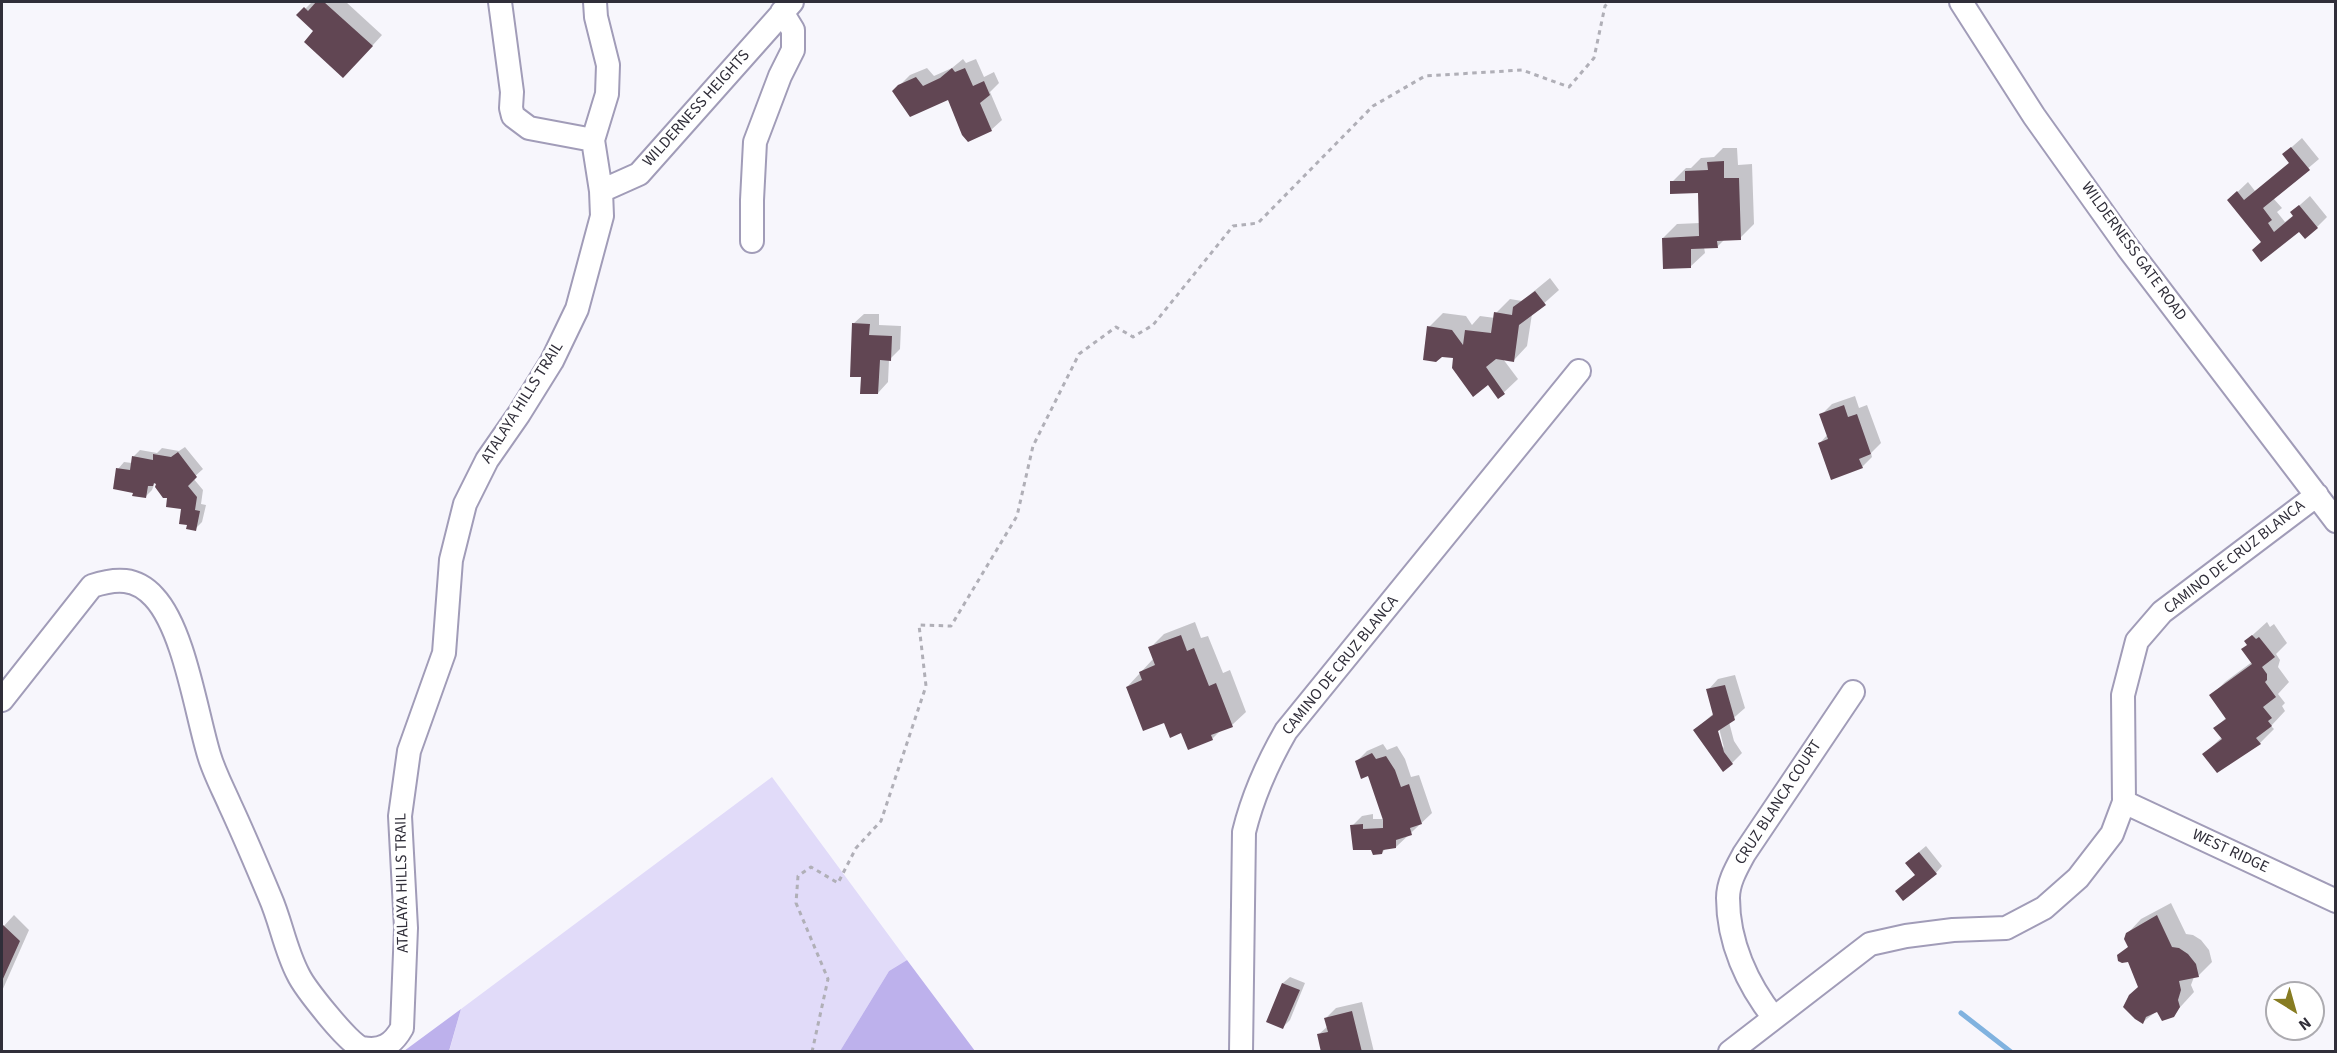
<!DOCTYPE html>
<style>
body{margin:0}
#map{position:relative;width:2337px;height:1053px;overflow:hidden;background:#f7f6fc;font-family:"Source Sans 3",sans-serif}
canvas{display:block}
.frame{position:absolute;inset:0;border:3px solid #302e39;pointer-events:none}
.north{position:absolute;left:2265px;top:981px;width:60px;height:60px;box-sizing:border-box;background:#fff;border:2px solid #acabb0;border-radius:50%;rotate:143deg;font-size:16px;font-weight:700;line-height:24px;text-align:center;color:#302e39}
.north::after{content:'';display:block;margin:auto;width:21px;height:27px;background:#877c22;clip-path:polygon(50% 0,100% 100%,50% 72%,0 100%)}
</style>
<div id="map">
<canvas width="2337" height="1053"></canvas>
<div class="frame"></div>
<div class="north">N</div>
</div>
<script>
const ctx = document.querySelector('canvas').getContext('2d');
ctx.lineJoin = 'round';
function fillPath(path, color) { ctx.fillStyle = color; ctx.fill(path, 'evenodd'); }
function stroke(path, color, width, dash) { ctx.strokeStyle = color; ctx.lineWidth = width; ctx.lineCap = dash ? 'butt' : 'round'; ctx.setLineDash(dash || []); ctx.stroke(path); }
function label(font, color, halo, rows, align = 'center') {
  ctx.font = font + ' "Source Sans 3",sans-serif'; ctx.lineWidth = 6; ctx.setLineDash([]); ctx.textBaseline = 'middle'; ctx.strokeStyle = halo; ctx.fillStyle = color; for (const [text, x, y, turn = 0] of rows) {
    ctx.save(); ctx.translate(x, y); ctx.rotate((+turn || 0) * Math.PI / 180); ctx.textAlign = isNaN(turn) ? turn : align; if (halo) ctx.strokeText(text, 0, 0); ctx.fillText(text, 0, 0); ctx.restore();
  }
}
const green = new Path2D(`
 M 772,777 L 907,960 L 889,971 L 840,1051 L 449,1052 L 461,1009 Z`);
const forest = new Path2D(`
 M 907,960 L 975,1051 L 840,1051 L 889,971 Z
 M 461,1009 L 449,1051 L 404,1051 Z`);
const shadow = new Path2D(`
 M 312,2 L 346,2 L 382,35 L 354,66 L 299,15 Z
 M 963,59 L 966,63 L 976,59 L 984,77 L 994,72 L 999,83 L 990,92 L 1002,120 L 991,130 L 949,98 L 894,91 L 910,75 L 927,68 L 934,76 L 952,68 Z
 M 2302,138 L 2319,159 L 2273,198 L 2282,208 L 2277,212 L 2285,222 L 2294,215 L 2292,212 L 2310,196 L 2327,217 L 2317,227 L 2299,230 L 2262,241 L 2229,200 L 2248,182 L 2255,191 L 2290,162 L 2284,154 Z
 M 1723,148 L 1737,148 L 1738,165 L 1752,164 L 1754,224 L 1740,238 L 1725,239 L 1717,247 L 1704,247 L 1705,253 L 1691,266 L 1663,238 L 1677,224 L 1700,223 L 1699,191 L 1672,182 L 1686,168 L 1691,168 L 1701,158 L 1714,157 Z
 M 1550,278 L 1559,290 L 1532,314 L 1527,346 L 1514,360 L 1503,359 L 1518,379 L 1499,397 L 1489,383 L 1455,357 L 1429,327 L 1443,313 L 1466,316 L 1472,325 L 1480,316 L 1495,318 L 1496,313 L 1510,299 L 1522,301 Z
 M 864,314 L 879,314 L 879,325 L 901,326 L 900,349 L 889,360 L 888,382 L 878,393 L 862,376 L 853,324 Z
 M 1855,396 L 1859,408 L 1867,405 L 1881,443 L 1871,453 L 1872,457 L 1862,467 L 1820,443 L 1828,434 L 1821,415 L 1832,404 Z
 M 185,447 L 203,469 L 193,478 L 203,490 L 201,504 L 206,505 L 202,522 L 195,529 L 182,508 L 169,497 L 164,496 L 155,482 L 152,490 L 146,496 L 135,491 L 118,469 L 124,462 L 132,463 L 133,457 L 140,450 L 157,453 L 162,448 L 179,451 Z
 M 1195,622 L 1201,638 L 1208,636 L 1223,673 L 1230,670 L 1246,712 L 1232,725 L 1221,730 L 1212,739 L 1182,731 L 1165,721 L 1127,687 L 1154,658 L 1150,648 L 1164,634 Z
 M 2267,622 L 2270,627 L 2274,624 L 2287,643 L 2276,654 L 2280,660 L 2278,667 L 2289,682 L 2278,694 L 2285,703 L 2282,706 L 2285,711 L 2271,726 L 2274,729 L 2260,743 L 2204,754 L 2222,737 L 2215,728 L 2227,717 L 2211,696 L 2225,682 L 2252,662 L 2246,641 Z
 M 1735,675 L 1745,708 L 1729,722 L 1734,741 L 1742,753 L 1732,763 L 1695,730 L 1714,713 L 1708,690 L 1718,679 ZM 1715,724 L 1718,724 L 1724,748 L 1720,744 Z
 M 1383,744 L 1387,750 L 1397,746 L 1405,759 L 1411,777 L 1419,775 L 1432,813 L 1396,847 L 1386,848 L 1382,853 L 1352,826 L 1362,816 L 1373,814 L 1373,819 L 1384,819 L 1369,774 L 1357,761 L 1367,751 Z
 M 1926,846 L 1942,866 L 1936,873 L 1917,874 L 1914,856 Z
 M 2171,903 L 2186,934 L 2193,935 L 2201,940 L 2209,950 L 2212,962 L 2198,976 L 2194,977 L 2191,985 L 2194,992 L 2173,1015 L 2158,1010 L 2143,1022 L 2139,987 L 2129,960 L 2119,956 L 2129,946 L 2127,934 L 2141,919 Z
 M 14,915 L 29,930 L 2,991 L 2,928 Z
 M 1290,977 L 1305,983 L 1290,1020 L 1283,1027 L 1267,1021 L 1283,983 Z
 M 1362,1002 L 1374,1052 L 1322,1052 L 1318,1035 L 1328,1026 L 1326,1018 L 1336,1008 Z`);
const stream = new Path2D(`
 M 1961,1013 L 2011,1052`);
const building = new Path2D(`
 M 316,2 L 324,2 L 373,46 L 343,78 L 304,42 L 313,31 L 296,15 L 304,7 L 308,11 Z
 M 952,68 L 955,72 L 965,68 L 973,86 L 984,81 L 990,95 L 980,103 L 992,131 L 968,142 L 962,135 L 948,100 L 910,117 L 892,91 L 898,85 L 916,77 L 923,86 L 940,78 Z
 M 2291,147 L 2310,170 L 2263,208 L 2272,220 L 2268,223 L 2274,232 L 2293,216 L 2290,212 L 2299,205 L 2318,228 L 2305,239 L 2299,232 L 2261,262 L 2252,250 L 2261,242 L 2227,200 L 2237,191 L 2244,200 L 2289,163 L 2282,154 Z
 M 1724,161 L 1724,178 L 1739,178 L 1741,240 L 1717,241 L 1718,248 L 1691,249 L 1691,268 L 1663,269 L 1662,238 L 1699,236 L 1698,193 L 1670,194 L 1670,181 L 1685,181 L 1685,171 L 1708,170 L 1707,162 Z
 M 1535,291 L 1546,305 L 1519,325 L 1514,362 L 1496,359 L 1486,367 L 1505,394 L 1498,399 L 1488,385 L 1473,397 L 1452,368 L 1453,358 L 1442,357 L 1436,362 L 1423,360 L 1427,326 L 1452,330 L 1463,345 L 1465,330 L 1491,333 L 1494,312 L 1512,315 L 1513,307 Z
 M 852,323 L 870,324 L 869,335 L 892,336 L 891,361 L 880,360 L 878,394 L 860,394 L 861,377 L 850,377 Z
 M 1844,405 L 1848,417 L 1857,414 L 1871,454 L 1859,459 L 1863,468 L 1831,480 L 1818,443 L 1828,439 L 1819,414 Z
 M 178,452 L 197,477 L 188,486 L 197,497 L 195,510 L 200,511 L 196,531 L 186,529 L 187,525 L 179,524 L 181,509 L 166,507 L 167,498 L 163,498 L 155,487 L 156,484 L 154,483 L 153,486 L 148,486 L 146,498 L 132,496 L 133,493 L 113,489 L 116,468 L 130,470 L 132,456 L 153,460 L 153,454 L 171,457 Z
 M 1181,635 L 1187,651 L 1194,648 L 1209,686 L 1216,683 L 1233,727 L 1211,735 L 1213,740 L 1188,750 L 1181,733 L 1170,738 L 1164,723 L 1143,731 L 1126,687 L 1142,680 L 1139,672 L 1155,665 L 1148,647 Z
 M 2252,635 L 2256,639 L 2259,637 L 2275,657 L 2262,667 L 2267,674 L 2267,680 L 2265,682 L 2276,697 L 2263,707 L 2272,718 L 2268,721 L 2272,726 L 2256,738 L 2261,744 L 2217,773 L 2202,754 L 2222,739 L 2213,728 L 2226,719 L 2209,695 L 2252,664 L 2241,649 L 2247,645 L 2244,641 Z
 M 1725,685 L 1735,720 L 1718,731 L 1724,752 L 1733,764 L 1723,772 L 1693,730 L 1713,715 L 1706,689 Z
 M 1372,753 L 1376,759 L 1386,756 L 1395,770 L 1401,787 L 1409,784 L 1422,824 L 1410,828 L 1412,835 L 1396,840 L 1396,848 L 1383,850 L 1382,854 L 1373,855 L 1371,850 L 1353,850 L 1350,825 L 1363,824 L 1363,829 L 1383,828 L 1383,820 L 1368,776 L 1361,779 L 1355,761 Z
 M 1919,852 L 1937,874 L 1903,901 L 1895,891 L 1915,875 L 1905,863 Z
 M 2157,915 L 2172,947 L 2179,948 L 2188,954 L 2196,964 L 2199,977 L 2179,981 L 2181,990 L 2178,1000 L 2180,1007 L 2174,1017 L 2162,1021 L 2157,1012 L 2146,1017 L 2143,1024 L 2135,1019 L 2123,1007 L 2129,995 L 2138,987 L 2128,962 L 2122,963 L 2118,961 L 2117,955 L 2128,947 L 2124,939 L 2126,933 Z
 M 2,924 L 20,941 L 2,981 Z
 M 1282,983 L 1300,990 L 1283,1029 L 1266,1022 Z
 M 1352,1011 L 1362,1052 L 1321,1052 L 1317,1034 L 1328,1032 L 1324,1018 Z`);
const path = new Path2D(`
 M 812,1052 L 828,979 L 796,903 L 798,876 L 811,867 L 838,883 L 856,848 L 881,821 L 926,686 L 919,625 L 951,626 L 1017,516 L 1033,446 L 1079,354 L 1116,327 L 1133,337 L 1153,325 L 1233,226 L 1258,223 L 1373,106 L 1425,76 L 1522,70 L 1569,87 L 1594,58 L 1605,6 L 1609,2`);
const minor = new Path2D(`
 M 500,2 L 512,92 L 511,108 L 513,116 L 529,128 L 593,140
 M 1961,2 L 2034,116 L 2128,248 L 2336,521
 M 601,191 L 639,174 L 792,2
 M 752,241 L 752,200 L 755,142 L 780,76 L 793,50 L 793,30 L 782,12
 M 2,700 L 92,586 C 116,578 136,577 154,597 C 184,629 196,712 209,755 C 214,772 223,789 230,805 C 244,835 257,866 270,897 C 281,922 285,949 298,974 C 304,987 350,1046 362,1048 C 382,1052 393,1044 402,1028 L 406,928 L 400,816 L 409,751 L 444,653 L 451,560 L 465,504 L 487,460 L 519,414 L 552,361 L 577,309 L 602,216 L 601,191 L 593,140 L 607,94 L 608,65 L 596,17 L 595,2
 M 2124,802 L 2336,901
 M 1774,1018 C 1747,984 1728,942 1728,898 C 1728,882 1737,867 1744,854 L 1853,692
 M 1241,1052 L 1244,832 C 1253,795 1267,764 1286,731 L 1579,371
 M 1730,1052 L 1870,944 L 1906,936 L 1953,930 L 2006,928 L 2044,908 L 2078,878 L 2112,834 L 2124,802 L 2123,695 L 2137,641 L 2162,612 L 2317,495`);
const streetNames = [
 ["WILDERNESS HEIGHTS",697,109,-48],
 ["WILDERNESS GATE ROAD",2133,252,54],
 ["ATALAYA HILLS TRAIL",523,403,-58],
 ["CAMINO DE CRUZ BLANCA",2235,558,-38],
 ["CAMINO DE CRUZ BLANCA",1341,666,-51],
 ["CRUZ BLANCA COURT",1779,803,-57],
 ["WEST RIDGE",2230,852,25],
 ["ATALAYA HILLS TRAIL",403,883,-91]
];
fillPath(green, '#e1dbf9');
fillPath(forest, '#bdb1ec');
fillPath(shadow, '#0003');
stroke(stream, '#80b2df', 5);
fillPath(building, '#614653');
stroke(minor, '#a19cb8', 26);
stroke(path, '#b0afb7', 3, [4.5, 4.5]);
stroke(minor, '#fff', 22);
label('16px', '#302e39', '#fff', streetNames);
</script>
